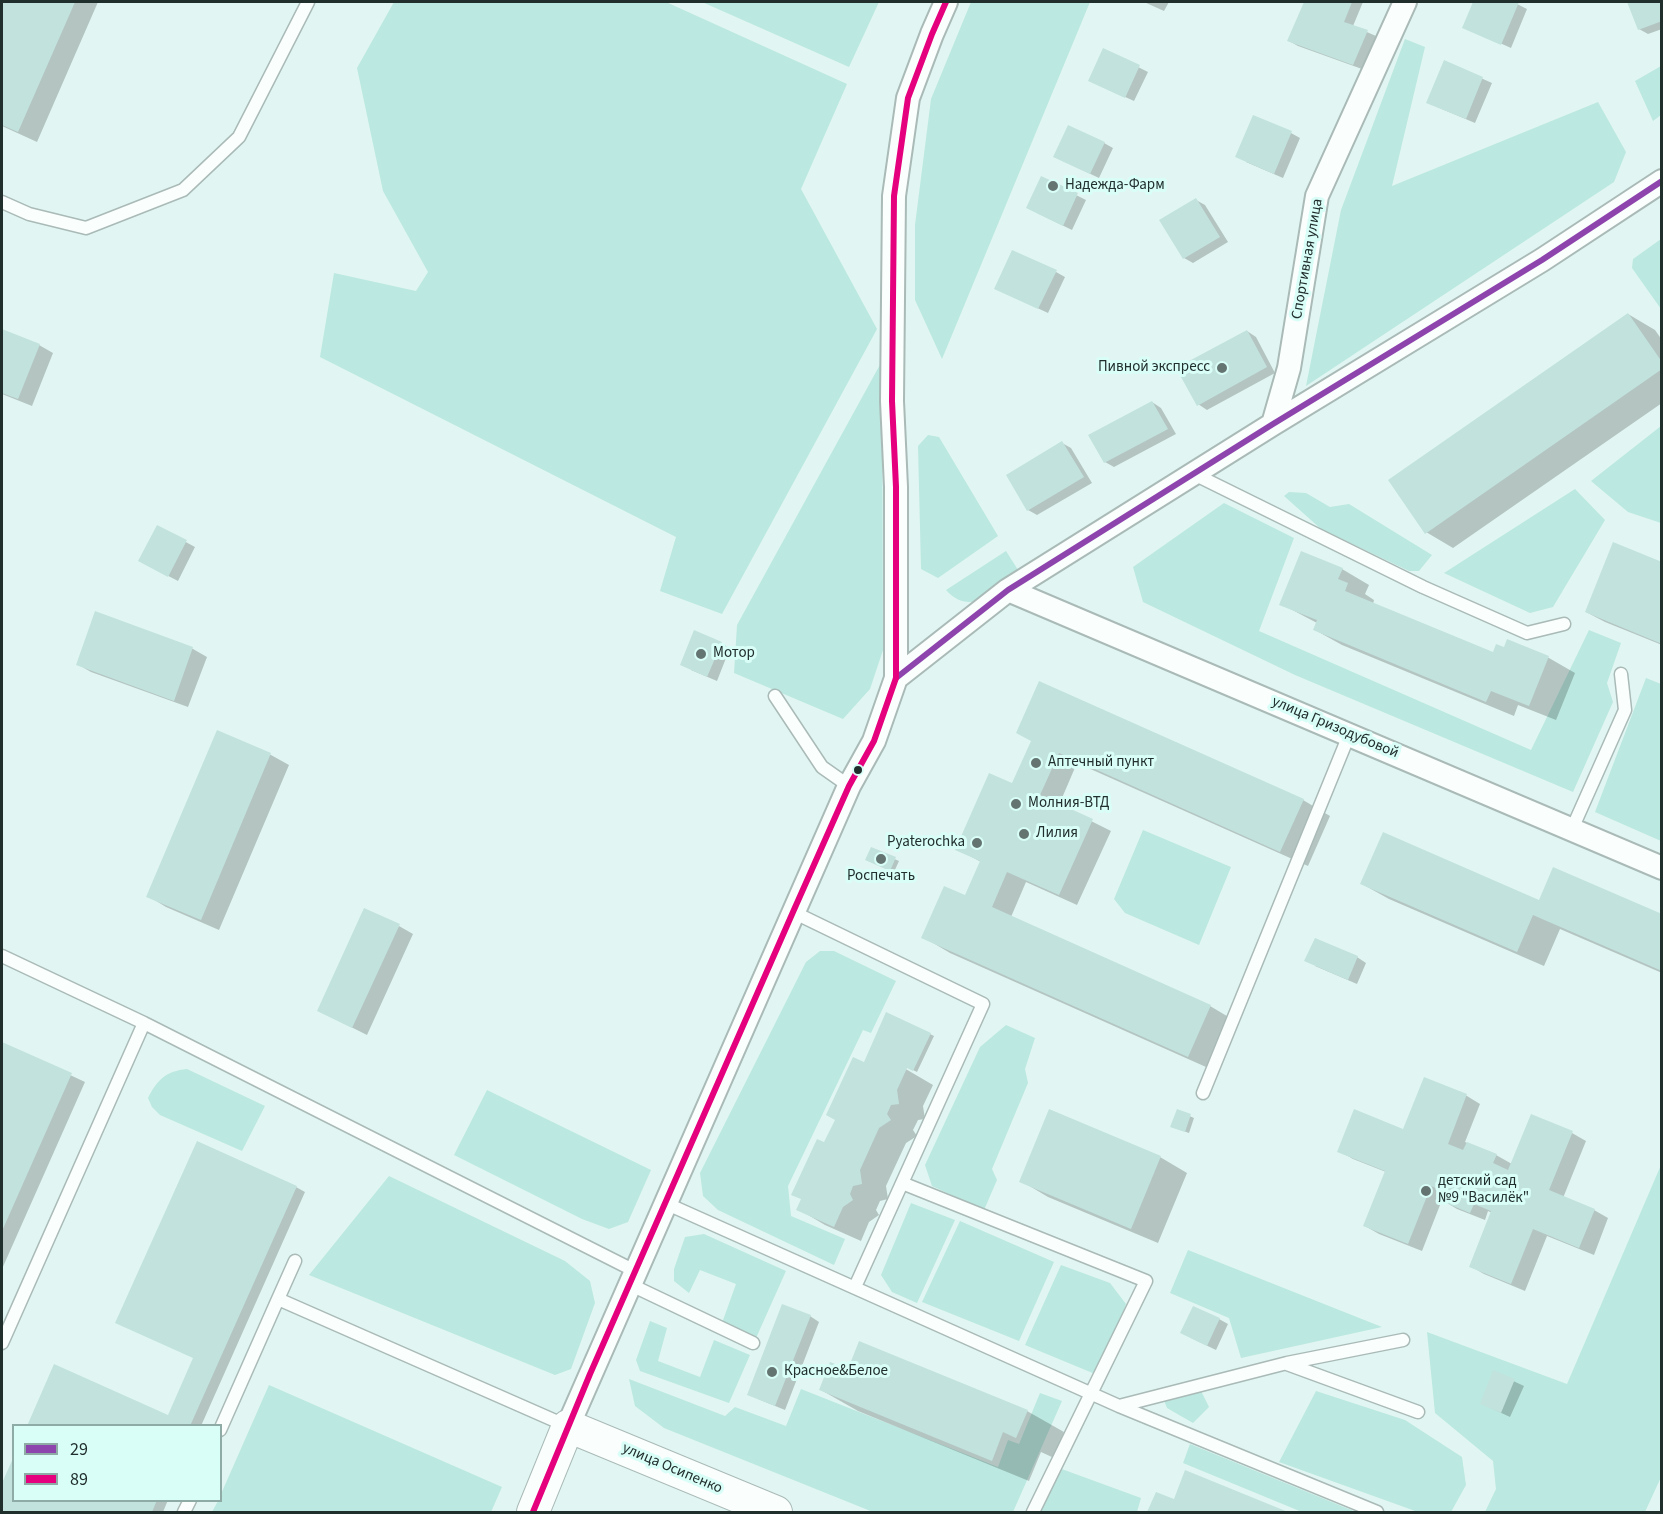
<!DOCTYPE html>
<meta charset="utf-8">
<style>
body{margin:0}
#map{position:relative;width:1663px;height:1514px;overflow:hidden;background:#e1f6f2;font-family:"Source Sans 3",sans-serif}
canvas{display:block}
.frame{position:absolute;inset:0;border:3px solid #202e2c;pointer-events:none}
.legend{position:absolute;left:12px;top:1424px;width:210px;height:78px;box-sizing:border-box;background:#d9fef8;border:2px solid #8faba6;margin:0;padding:8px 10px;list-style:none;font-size:18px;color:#202e2c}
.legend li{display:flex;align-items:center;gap:12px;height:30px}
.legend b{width:30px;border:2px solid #8faba6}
</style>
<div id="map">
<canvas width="1663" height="1514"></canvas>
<div class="frame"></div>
<ul class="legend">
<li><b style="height:8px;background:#8e44ad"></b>29</li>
<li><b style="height:8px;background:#e5007d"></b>89</li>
</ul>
</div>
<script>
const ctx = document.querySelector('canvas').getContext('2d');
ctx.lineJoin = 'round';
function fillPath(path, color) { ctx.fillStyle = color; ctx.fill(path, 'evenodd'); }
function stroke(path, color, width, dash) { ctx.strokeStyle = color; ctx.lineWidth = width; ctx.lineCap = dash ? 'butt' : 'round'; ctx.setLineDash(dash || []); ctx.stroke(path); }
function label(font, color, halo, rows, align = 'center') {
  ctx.font = font + ' "Source Sans 3",sans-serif'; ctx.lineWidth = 6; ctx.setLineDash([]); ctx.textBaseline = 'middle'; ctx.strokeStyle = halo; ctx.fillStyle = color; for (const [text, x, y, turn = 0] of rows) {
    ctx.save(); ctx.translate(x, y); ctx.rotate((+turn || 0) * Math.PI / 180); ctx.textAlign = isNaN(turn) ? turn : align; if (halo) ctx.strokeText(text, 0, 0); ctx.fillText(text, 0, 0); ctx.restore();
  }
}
const green = new Path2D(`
 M 394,2 L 666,2 L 847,84 L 801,189 L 877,329 L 722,614 L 660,591 L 676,537 L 320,357 L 334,273 L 416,291 L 428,272 L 383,191 L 357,68 Z
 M 702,2 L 879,2 L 849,67 Z
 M 971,2 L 1090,2 L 942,359 L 915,300 L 915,225 L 931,99 Z
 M 1405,39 L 1425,47 L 1392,186 L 1598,102 L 1626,152 L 1614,182 L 1306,386 L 1341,210 Z
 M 1661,66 L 1661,115 L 1653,121 L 1635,81 Z
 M 1661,239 L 1661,309 L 1632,268 L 1633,259 Z
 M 882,361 L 883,650 L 870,689 L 843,719 L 734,673 L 737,625 Z
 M 1661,426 L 1661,523 L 1628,512 L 1591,481 Z
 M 928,435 L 939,437 L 998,536 L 938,578 L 921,569 L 918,446 Z
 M 1575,489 L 1605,520 L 1553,607 L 1530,613 L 1444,573 Z
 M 1289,492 L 1306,493 L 1330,507 L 1349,504 L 1432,555 L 1419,571 L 1409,571 L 1321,529 L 1284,496 Z
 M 1224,503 L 1294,538 L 1259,631 L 1531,750 L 1589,630 L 1621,643 L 1607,683 L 1613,702 L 1573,792 L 1295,675 L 1143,602 L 1133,567 Z
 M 1006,551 L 1020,573 C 998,590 971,618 946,590 Z
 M 1646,678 L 1661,684 L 1661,841 L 1595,812 Z
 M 1143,830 L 1231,867 L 1199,945 L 1125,913 L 1114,899 Z
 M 820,951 L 834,951 L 896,981 L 871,1033 L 863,1030 L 788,1186 L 791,1216 L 845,1239 L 834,1265 L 718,1210 L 703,1196 L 700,1173 L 806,962 Z
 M 1006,1025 L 1035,1038 L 1025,1069 L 1028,1083 L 992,1169 L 997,1180 L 984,1210 L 932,1186 L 925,1165 L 980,1047 Z
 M 187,1069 L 265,1106 L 242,1151 L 160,1115 L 152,1107 L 148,1098 C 157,1080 166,1071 187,1069 Z
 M 487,1090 L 651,1170 L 628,1222 L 609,1229 L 582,1219 L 454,1155 Z
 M 1661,1165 L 1662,1475 L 1645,1512 L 1485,1512 L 1496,1489 L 1493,1461 L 1435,1413 L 1427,1332 L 1567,1384 Z
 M 389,1176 L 565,1261 L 590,1281 L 595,1303 L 571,1369 L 555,1375 L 309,1275 Z
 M 911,1203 L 955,1220 L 917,1303 L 892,1292 L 881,1275 Z
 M 960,1221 L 1054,1262 L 1019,1341 L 922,1302 Z
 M 704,1234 L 786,1271 L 756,1338 L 722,1323 L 736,1284 L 700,1270 L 689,1293 L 674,1281 L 674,1269 L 685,1237 Z
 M 1188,1250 L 1382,1327 L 1241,1358 L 1229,1318 L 1170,1293 Z
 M 1061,1265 L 1110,1283 L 1126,1304 L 1102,1369 L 1095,1374 L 1025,1345 Z
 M 650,1321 L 667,1328 L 658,1361 L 700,1377 L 714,1340 L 750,1355 L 729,1403 L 640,1371 L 636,1360 Z
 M 629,1379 L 725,1416 L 735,1407 L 786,1426 L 801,1389 L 998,1467 L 1008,1440 L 1019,1444 L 1040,1393 L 1062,1401 L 1013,1512 L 873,1512 L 664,1428 L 635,1406 Z
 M 269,1385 L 502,1487 L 491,1512 L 212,1512 L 218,1501 L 220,1500 L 221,1494 Z
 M 1201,1391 L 1209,1407 L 1193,1423 L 1167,1408 L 1163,1398 Z
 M 1316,1391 L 1405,1420 L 1462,1457 L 1466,1485 L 1451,1512 L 1418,1512 L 1279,1462 Z
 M 1190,1444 L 1356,1512 L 1302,1512 L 1183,1463 Z
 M 1059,1468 L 1141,1498 L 1137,1512 L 1040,1512 Z`);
const shadow = new Path2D(`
 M 2,2 L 98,2 L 37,142 L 2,126 Z
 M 1144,2 L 1169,2 L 1164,11 Z
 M 1305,2 L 1363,2 L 1353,26 L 1376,36 L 1362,69 L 1298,46 L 1289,41 Z
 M 1475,2 L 1513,2 L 1527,9 L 1511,48 L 1464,27 Z
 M 1628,2 L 1662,2 L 1662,29 L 1648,34 L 1639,29 Z
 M 1104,50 L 1148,72 L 1134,101 L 1099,85 Z
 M 1445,62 L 1492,83 L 1475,123 L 1437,107 Z
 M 1291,133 L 1300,138 L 1283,178 L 1246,162 Z
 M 1104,143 L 1113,148 L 1099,178 L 1063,161 Z
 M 1042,178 L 1086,200 L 1072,230 L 1037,213 Z
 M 1196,200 L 1205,205 L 1228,242 L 1193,263 L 1184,258 Z
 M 1056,272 L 1065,277 L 1048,313 L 1005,293 Z
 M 1628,314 L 1655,330 L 1662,340 L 1662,403 L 1453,548 L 1426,532 Z
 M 2,331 L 39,345 L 53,353 L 32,406 L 2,394 Z
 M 1247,331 L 1256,337 L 1275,373 L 1207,410 L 1198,404 Z
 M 1152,402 L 1161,408 L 1176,434 L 1114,467 L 1105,462 Z
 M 1062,443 L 1071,448 L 1092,483 L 1037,515 L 1028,510 Z
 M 158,527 L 195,547 L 178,581 L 149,566 Z
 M 1662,564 L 1662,645 L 1605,622 L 1586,612 Z
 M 1342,569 L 1369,585 L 1365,594 L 1374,600 L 1373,604 L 1494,654 L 1505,649 L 1508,641 L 1549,658 L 1575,673 L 1556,720 L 1518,705 L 1514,716 L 1342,645 L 1315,630 L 1317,623 L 1281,604 Z
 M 96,613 L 193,649 L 207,657 L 188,707 L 91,672 L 77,664 Z
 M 721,643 L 730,648 L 717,681 L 691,670 Z
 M 218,732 L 271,755 L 289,765 L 219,930 L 166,907 L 148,896 Z
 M 1032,741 L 1303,800 L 1330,816 L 1308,866 L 1077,763 L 1059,805 L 1111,831 L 1077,905 L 1026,882 L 1011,917 L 1210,1006 L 1237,1022 L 1215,1071 L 950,953 L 923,937 L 966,897 L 981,862 L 957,849 L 1013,785 Z
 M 872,849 L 899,861 L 894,872 L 871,862 Z
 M 1362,884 L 1662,916 L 1662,973 L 1560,929 L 1544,966 L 1389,899 Z
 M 399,926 L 413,934 L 367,1035 L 319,1011 Z
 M 1357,957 L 1366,963 L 1357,984 L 1315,966 Z
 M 930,1034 L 934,1036 L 917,1072 L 905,1066 L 904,1068 L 933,1085 L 923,1106 L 925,1119 L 918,1120 L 913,1130 L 917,1136 L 906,1143 L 886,1186 L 888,1199 L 880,1201 L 876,1210 L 879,1215 L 869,1222 L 861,1241 L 825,1225 L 798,1209 L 825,1144 L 864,1064 Z
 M 2,1043 L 85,1082 L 2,1269 Z
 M 1425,1079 L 1467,1096 L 1480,1104 L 1465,1142 L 1496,1155 L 1512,1164 L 1572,1133 L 1586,1141 L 1563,1198 L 1594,1210 L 1608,1218 L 1594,1255 L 1547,1236 L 1525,1291 L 1484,1274 L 1470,1266 L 1492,1213 L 1488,1211 L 1485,1220 L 1457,1209 L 1442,1200 L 1422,1251 L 1379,1234 L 1365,1226 L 1386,1172 L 1353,1159 L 1339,1151 L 1404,1131 Z
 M 1178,1111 L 1194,1118 L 1189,1133 L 1172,1127 Z
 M 1160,1157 L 1187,1173 L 1158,1243 L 1048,1197 L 1021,1181 Z
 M 296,1187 L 305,1192 L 201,1426 L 29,1426 L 168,1417 Z
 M 810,1316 L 819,1322 L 785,1410 L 758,1399 Z
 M 1219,1319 L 1228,1324 L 1216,1350 L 1191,1338 Z
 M 849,1371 L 1027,1411 L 1064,1432 L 1054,1458 L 1041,1452 L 1029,1481 L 858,1411 L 821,1390 Z
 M 1494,1372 L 1524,1386 L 1510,1417 L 1482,1404 Z
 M 14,1459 L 14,1500 L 168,1500 L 163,1512 L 2,1512 L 2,1486 Z
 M 1186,1472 L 1284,1512 L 1149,1512 L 1157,1494 L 1174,1501 Z`);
const building = new Path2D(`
 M 2,2 L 75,2 L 18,132 L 2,125 Z
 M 1304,2 L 1352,2 L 1344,22 L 1368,30 L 1353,65 L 1287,41 Z
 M 1473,2 L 1519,2 L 1501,45 L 1462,28 Z
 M 1627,2 L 1662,2 L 1662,21 L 1638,30 Z
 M 1103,48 L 1140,65 L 1125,98 L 1088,81 Z
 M 1444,60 L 1483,77 L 1466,119 L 1426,103 Z
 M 1253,115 L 1292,131 L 1274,174 L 1235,157 Z
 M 1068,125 L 1105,142 L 1090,174 L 1053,157 Z
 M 1041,176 L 1078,193 L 1063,226 L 1026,208 Z
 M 1196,198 L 1220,237 L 1183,259 L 1159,220 Z
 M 1012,250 L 1057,270 L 1038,309 L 994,289 Z
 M 1628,313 L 1662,362 L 1662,369 L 1425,534 L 1388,480 Z
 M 2,329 L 40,344 L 18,399 L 2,393 Z
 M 1247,330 L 1267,367 L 1197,406 L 1176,368 Z
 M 1152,401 L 1168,429 L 1104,463 L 1088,435 Z
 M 1062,441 L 1084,477 L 1027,511 L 1006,475 Z
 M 157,525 L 187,540 L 168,577 L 138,561 Z
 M 1613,542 L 1662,562 L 1662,644 L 1585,612 Z
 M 1301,551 L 1343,568 L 1338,579 L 1348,583 L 1345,591 L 1493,652 L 1496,644 L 1504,647 L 1507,639 L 1549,656 L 1529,706 L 1491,691 L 1486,702 L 1313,630 L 1317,620 L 1279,605 Z
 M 95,611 L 193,647 L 174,701 L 76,665 Z
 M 694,630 L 722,642 L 707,677 L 680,665 Z
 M 1039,681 L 1304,799 L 1280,852 L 1059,753 L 1040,795 L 1093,819 L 1059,895 L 1007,872 L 992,907 L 1211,1005 L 1188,1057 L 921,938 L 944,886 L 965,895 L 980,861 L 955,850 L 989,773 L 1012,783 L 1031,741 L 1016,733 Z
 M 217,730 L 271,753 L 201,920 L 146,897 Z
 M 1383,832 L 1539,900 L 1553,867 L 1662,914 L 1662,971 L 1533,915 L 1517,952 L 1360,884 Z
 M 871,847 L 896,857 L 890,871 L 865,860 Z
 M 364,908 L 400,924 L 352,1028 L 317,1011 Z
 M 1315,938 L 1358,956 L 1348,980 L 1304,961 Z
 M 886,1012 L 931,1033 L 913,1071 L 907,1068 L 897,1090 L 899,1104 L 891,1105 L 887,1114 L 891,1120 L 879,1128 L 860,1170 L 862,1184 L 853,1186 L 850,1194 L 853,1200 L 843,1207 L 834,1227 L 796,1210 L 801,1199 L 791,1195 L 817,1139 L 824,1142 L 835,1120 L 826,1115 L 853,1057 L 864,1062 Z
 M 2,1042 L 72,1073 L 2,1231 Z
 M 1424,1077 L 1467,1094 L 1448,1144 L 1463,1150 L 1467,1142 L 1497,1154 L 1493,1163 L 1508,1170 L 1531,1114 L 1573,1131 L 1549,1190 L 1595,1209 L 1579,1248 L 1533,1229 L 1511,1284 L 1469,1267 L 1491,1211 L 1474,1204 L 1470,1213 L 1441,1201 L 1445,1192 L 1431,1186 L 1408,1244 L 1363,1226 L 1385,1171 L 1337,1152 L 1354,1109 L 1403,1129 Z
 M 1049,1109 L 1161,1156 L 1131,1229 L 1019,1182 Z
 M 1177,1109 L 1191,1114 L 1185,1132 L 1170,1127 Z
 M 197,1141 L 297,1186 L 190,1426 L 27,1426 L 54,1364 L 168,1415 L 193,1358 L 115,1323 Z
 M 782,1304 L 811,1315 L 775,1406 L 747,1395 Z
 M 1193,1306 L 1220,1318 L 1207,1346 L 1180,1333 Z
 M 859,1341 L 1028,1410 L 1016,1438 L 1003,1432 L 992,1461 L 819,1390 L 830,1362 L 848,1369 Z
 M 1493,1370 L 1515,1379 L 1501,1413 L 1480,1404 Z
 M 14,1456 L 14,1500 L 157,1500 L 152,1512 L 2,1512 L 2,1483 Z
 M 1185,1470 L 1288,1512 L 1147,1512 L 1156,1492 L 1174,1499 Z`);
const lane = new Path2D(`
 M 2,202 L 29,214 L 86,228 L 183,190 L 239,137 L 308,2
 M 1194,474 L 1423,587 L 1527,633 L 1564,624
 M 775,696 L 822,767 L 849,786
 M 1572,829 L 1625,710 L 1621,674
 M 793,912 L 983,1004 L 855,1287
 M 2,956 L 144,1023 L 635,1271
 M 1203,1093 L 1349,735
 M 902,1183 L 1146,1281 L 1033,1512
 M 665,1203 L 1119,1406 L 1287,1363 L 1403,1340
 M 629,1284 L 753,1343
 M 278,1299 L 295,1261
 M 2,1343 L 144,1023
 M 1287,1364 L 1418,1412
 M 1119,1406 L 1377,1512
 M 220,1430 L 278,1299 L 567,1426
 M 184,1512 L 190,1500`);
const street = new Path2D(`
 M 1273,424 L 1289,368 L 1317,196 L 1405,2
 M 1008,590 L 1662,868
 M 896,678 L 1008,590 L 1273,424 L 1542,260 L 1662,181
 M 568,1426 L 849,786 L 874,741 L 896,678 L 896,487 L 892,401 L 894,196 L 908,98 L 932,34 L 946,2`);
const secondary = new Path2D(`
 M 533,1512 L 568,1426 L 776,1512`);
const bus1 = new Path2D(`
 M 896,678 L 1008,590 L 1273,424 L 1542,260 L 1662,181`);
const bus2 = new Path2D(`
 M 533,1512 L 590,1374 L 793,912 L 849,786 L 874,741 L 896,678 L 896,487 L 892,401 L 894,196 L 908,98 L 932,34 L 946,2`);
const markers = [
 [1053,186,6,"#647471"],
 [1222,368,6,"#647471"],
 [701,654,6,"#647471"],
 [1036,763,6,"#647471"],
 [858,770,5,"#202e2c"],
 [1016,804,6,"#647471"],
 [1024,834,6,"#647471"],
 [977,843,6,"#647471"],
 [881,859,6,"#647471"],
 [1426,1191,6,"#647471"],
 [772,1372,6,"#647471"]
];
const poiNames = [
 ["Надежда-Фарм",1065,186],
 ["Пивной экспресс",1210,368,"right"],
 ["Мотор",713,654],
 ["Аптечный пункт",1048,763],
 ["Молния-ВТД",1028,804],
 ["Лилия",1036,834],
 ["Pyaterochka",965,843,"right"],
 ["Роспечать",881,877,"center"],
 ["детский сад",1438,1182],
 ["№9 \"Василёк\"",1438,1199],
 ["Красное&Белое",784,1372]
];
const streetNames = [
 ["Спортивная улица",1308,259,-80],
 ["улица Гризодубовой",1335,728,23],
 ["улица Осипенко",672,1469,23]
];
fillPath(green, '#bbe8e0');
fillPath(shadow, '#0003');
fillPath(building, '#c2e2dd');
stroke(lane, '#a9bab7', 15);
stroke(street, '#a9bab7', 26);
stroke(secondary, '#a9bab7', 34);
stroke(lane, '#fafefd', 12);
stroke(street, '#fafefd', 22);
stroke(secondary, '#fafefd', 32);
stroke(bus1, '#8e44ad', 6);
stroke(bus2, '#e5007d', 6);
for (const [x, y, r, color] of markers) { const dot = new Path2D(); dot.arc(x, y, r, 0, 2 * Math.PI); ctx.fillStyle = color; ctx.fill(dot); stroke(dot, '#d9fef8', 2); }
label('15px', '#202e2c', '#d9fef8', poiNames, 'left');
label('15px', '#202e2c', '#d9fef8', streetNames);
</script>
